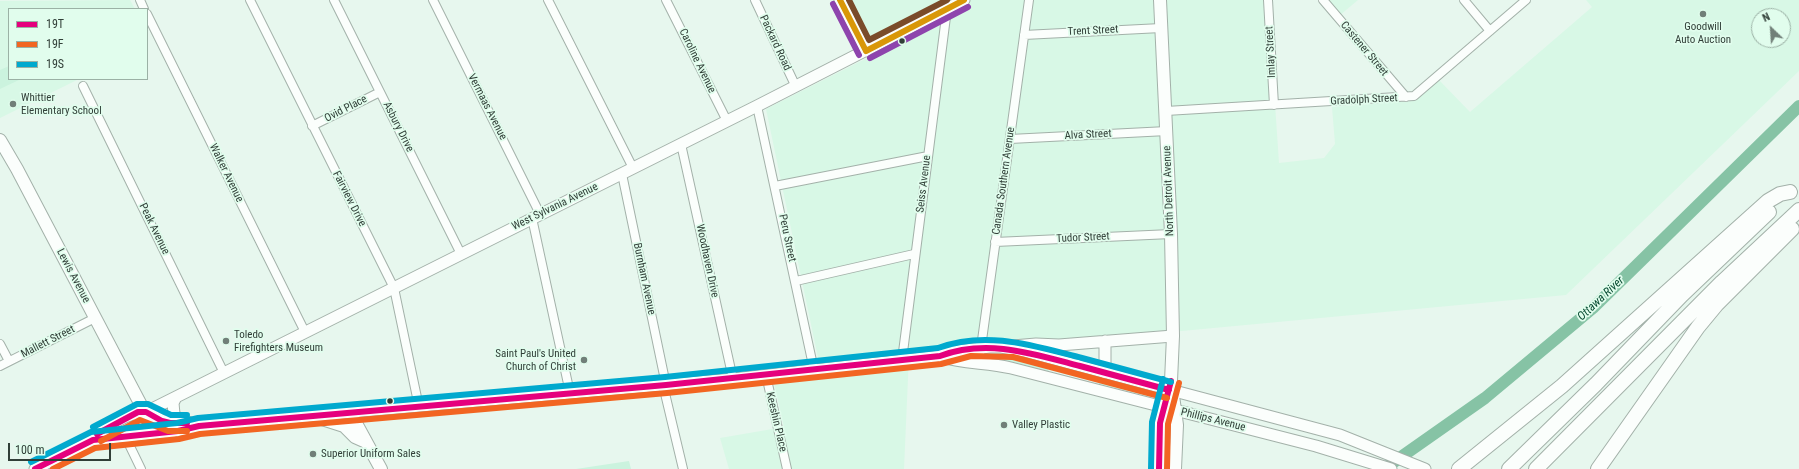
<!DOCTYPE html>
<style>
body{margin:0}
#map{position:relative;width:1799px;height:469px;overflow:hidden;background:#e7f7ee;font-family:"Roboto Condensed",sans-serif}
canvas{display:block}
.legend{position:absolute;left:8px;top:8px;width:140px;height:72px;box-sizing:border-box;background:#e1fded;border:1px solid #9bb1a5;margin:0;padding:5px 7px;list-style:none;font-size:12px;color:#313f38}
.legend li{display:flex;align-items:center;gap:8px;height:20px}
.legend b{width:20px;border:1px solid #9bb1a5}
.north{position:absolute;left:1751px;top:8px;width:40px;height:40px;box-sizing:border-box;background:#e1fded;border:1px solid #9bb1a5;border-radius:50%;rotate:335deg;font-size:11px;font-weight:700;line-height:16px;text-align:center;color:#313f38}
.north::after{content:'';display:block;margin:auto;width:14px;height:18px;background:#717f78;clip-path:polygon(50% 0,100% 100%,50% 72%,0 100%)}
.scale{position:absolute;left:8px;top:443px;width:103px;height:18px;box-sizing:border-box;border:2px solid #313f38;border-top:0;padding-left:5px;font-size:12px;line-height:14px;white-space:nowrap;color:#313f38;-webkit-text-stroke:3px #e1fded;paint-order:stroke}
</style>
<div id="map">
<canvas width="1799" height="469"></canvas>
<ul class="legend">
<li><b style="height:5px;background:#e5007d"></b>19T</li>
<li><b style="height:5px;background:#f26522"></b>19F</li>
<li><b style="height:5px;background:#00a9ce"></b>19S</li>
</ul>
<div class="north">N</div>
<div class="scale">100 m</div>
</div>
<script>
const ctx = document.querySelector('canvas').getContext('2d');
ctx.lineJoin = 'round';
function fillPath(path, color) { ctx.fillStyle = color; ctx.fill(path, 'evenodd'); }
function stroke(path, color, width, dash) { ctx.strokeStyle = color; ctx.lineWidth = width; ctx.lineCap = dash ? 'butt' : 'round'; ctx.setLineDash(dash || []); ctx.stroke(path); }
function label(font, color, halo, rows, align = 'center') {
  ctx.font = font + ' "Roboto Condensed",sans-serif'; ctx.lineWidth = 3.5; ctx.setLineDash([]); ctx.textBaseline = 'middle'; ctx.strokeStyle = halo; ctx.fillStyle = color; for (const [text, x, y, turn = 0] of rows) {
    ctx.save(); ctx.translate(x, y); ctx.rotate((+turn || 0) * Math.PI / 180); ctx.textAlign = isNaN(turn) ? turn : align; if (halo) ctx.strokeText(text, 0, 0); ctx.fillText(text, 0, 0); ctx.restore();
  }
}
const built = new Path2D(`
 M 130,0 L 135,9 L 9,9 L 9,79 L 79,79 L 0,118 L 0,1 Z
 M 848,0 L 1268,0 L 1279,163 L 1324,158 L 1335,144 L 1332,107 L 1413,101 L 1438,79 L 1470,112 L 1592,7 L 1586,0 L 1799,0 L 1799,71 L 1566,295 L 979,350 L 909,355 L 904,469 L 729,469 L 720,438 L 784,427 L 774,383 L 822,377 L 766,109 L 875,54 ZM 1759,16 L 1783,16 L 1783,40 L 1759,40 Z
 M 1325,0 L 1358,0 L 1339,16 Z`);
const green = new Path2D(`
 M 9,66 L 9,79 L 21,79 L 0,89 L 0,70 Z
 M 986,352 C 1005,352 1041,353 1050,373 L 990,360 L 985,356 Z
 M 1100,379 C 1113,381 1149,383 1155,395 L 1151,397 L 1099,384 L 1098,381 Z
 M 629,461 L 631,469 L 576,469 Z`);
const river = new Path2D(`
 M 1384,469 L 1485,398 L 1593,308 L 1799,106`);
const street = new Path2D(`
 M 140,0 L 144,9
 M 250,0 L 394,288 L 419,407
 M 334,0 L 461,254
 M 433,0 L 540,214
 M 548,0 L 633,168
 M 666,0 L 727,121
 M 755,0 L 796,87
 M 1268,0 L 1274,105
 M 1323,0 L 1406,97
 M 1464,0 L 1490,31
 M 147,14 L 305,332
 M 1024,35 L 1161,28
 M 83,86 L 224,373
 M 757,106 L 814,370
 M 1166,111 L 1414,96 L 1526,0
 M 312,126 L 380,92
 M 1010,139 L 1167,131
 M 681,144 L 733,379
 M 622,174 L 666,385
 M 775,186 L 928,156
 M 532,218 L 570,393
 M 995,242 L 1171,234
 M 796,281 L 914,254
 M 0,344 L 9,361
 M 902,360 L 947,9
 M 979,362 L 1029,0
 M 0,366 L 95,318
 M 766,375 L 787,469
 M 663,385 L 683,469
 M 125,436 L 141,469`);
const secondary = new Path2D(`
 M 840,0 L 866,51
 M 1013,346 L 1036,344 L 1059,345 L 1173,336
 M 940,356 C 963,364 986,362 1011,368 L 1316,446 L 1391,469
 M 1105,373 L 1105,341
 M 176,397 L 173,403 L 174,414 L 182,423
 M 350,412 L 733,379 L 940,356 L 948,352 L 990,347 L 1001,347 L 1024,351 L 1340,435 L 1425,469
 M 125,436 L 141,421 L 146,412
 M 84,444 C 99,432 126,411 146,412 L 190,390 L 757,106 L 964,0
 M 35,469 L 93,440 L 168,432`);
const primary = new Path2D(`
 M 1160,0 L 1171,234 L 1173,336 L 1171,381 L 1177,425 L 1175,469
 M 0,140 L 17,169 L 152,426 L 168,432 L 199,426 L 350,412 L 381,469
 M 146,412 L 162,421 L 190,423
 M 319,418 L 344,426 L 355,437 L 364,441
 M 1159,469 L 1160,423 L 1170,386`);
const highway = new Path2D(`
 M 1459,469 L 1562,386 L 1768,201 L 1780,194 L 1790,192
 M 1509,469 L 1596,384 L 1682,295 L 1769,212
 M 1536,469 L 1722,282 L 1799,210
 M 1598,469 L 1698,327 L 1717,304 L 1792,229`);
const bus1 = new Path2D(`
 M 97,434 L 138,412 L 146,412 L 162,421 L 170,423 L 187,423
 M 35,469 L 93,440 L 178,431 L 199,426 L 666,385 L 940,356 C 987,338 1034,354 1080,366 C 1110,374 1139,382 1169,390
 M 1159,469 L 1160,423 L 1171,381`);
const bus2 = new Path2D(`
 M 101,441 L 140,420 L 168,431 L 187,431
 M 53,469 L 95,448 L 179,439 L 200,434 L 667,393 L 941,364 L 971,356 L 1013,357 L 1167,398
 M 1167,469 L 1168,424 L 1179,383`);
const bus3 = new Path2D(`
 M 93,427 L 137,404 L 148,404 L 171,415 L 187,415
 M 31,462 L 91,432 L 177,423 L 198,418 L 665,377 L 938,348 C 987,330 1034,346 1082,358 C 1112,366 1141,374 1171,382
 M 1151,469 L 1152,422 L 1163,379`);
const bus4 = new Path2D(`
 M 840,0 L 866,51
 M 866,51 L 964,0`);
const bus5 = new Path2D(`
 M 833,4 L 859,55
 M 870,58 L 968,7`);
const bus6 = new Path2D(`
 M 849,0 L 869,40 L 947,0`);
const markers = [
 [1703,14,4,"#717f78"],
 [902,41,3.5,"#313f38"],
 [13,104,4,"#717f78"],
 [226,341,4,"#717f78"],
 [584,360,4,"#717f78"],
 [390,401,3.5,"#313f38"],
 [1004,425,4,"#717f78"],
 [313,454,4,"#717f78"]
];
const poiNames = [
 ["Goodwill",1703,27,"center"],
 ["Auto Auction",1703,40,"center"],
 ["Whittier",21,98],
 ["Elementary School",21,111],
 ["Toledo",234,335],
 ["Firefighters Museum",234,348],
 ["Saint Paul's United",576,354,"right"],
 ["Church of Christ",576,367,"right"],
 ["Valley Plastic",1012,425],
 ["Superior Uniform Sales",321,454]
];
const streetNames = [
 ["Trent Street",1093,31,-3],
 ["Packard Road",775,43,65],
 ["Castener Street",1364,49,50],
 ["Imlay Street",1271,52,-93],
 ["Caroline Avenue",697,61,64],
 ["Gradolph Street",1364,100,-3],
 ["Vermaas Avenue",487,107,63],
 ["Ovid Place",346,109,-27],
 ["Asbury Drive",398,127,63],
 ["Alva Street",1088,135,-3],
 ["Walker Avenue",226,173,64],
 ["Canada Southern Avenue",1004,181,-82],
 ["Seiss Avenue",924,184,-83],
 ["North Detroit Avenue",1169,191,-92],
 ["Fairview Drive",349,199,63],
 ["West Sylvania Avenue",555,207,-26],
 ["Peak Avenue",154,229,64],
 ["Peru Street",787,238,78],
 ["Tudor Street",1083,238,-3],
 ["Woodhaven Drive",707,261,78],
 ["Lewis Avenue",73,276,62],
 ["Burnham Avenue",644,279,78],
 ["Mallett Street",48,342,-27],
 ["Phillips Avenue",1213,420,14],
 ["Keeshin Place",776,422,77]
];
const waterNames = [
 ["Ottawa River",1601,299,-43]
];
fillPath(built, '#d8f8e6');
fillPath(green, '#cbf3de');
stroke(river, '#86c3a5', 12);
stroke(street, '#a3b1a9', 10);
stroke(secondary, '#a3b1a9', 13);
stroke(primary, '#a3b1a9', 14);
stroke(highway, '#a3b1a9', 16);
stroke(street, '#fbfefc', 8);
stroke(secondary, '#fbfefc', 11);
stroke(primary, '#fbfefc', 12);
stroke(highway, '#fbfefc', 14);
stroke(bus1, '#e5007d', 6);
stroke(bus2, '#f26522', 6);
stroke(bus3, '#00a9ce', 6);
stroke(bus4, '#d99708', 6);
stroke(bus5, '#8e44ad', 6);
stroke(bus6, '#7a4b2a', 6);
for (const [x, y, r, color] of markers) { const dot = new Path2D(); dot.arc(x, y, r, 0, 2 * Math.PI); ctx.fillStyle = color; ctx.fill(dot); stroke(dot, '#e1fded', 1.5); }
label('11px', '#313f38', '#e1fded', poiNames, 'left');
label('11px', '#313f38', '#e1fded', streetNames);
label('italic 12px', '#074b31', '#e1fded', waterNames);
</script>
